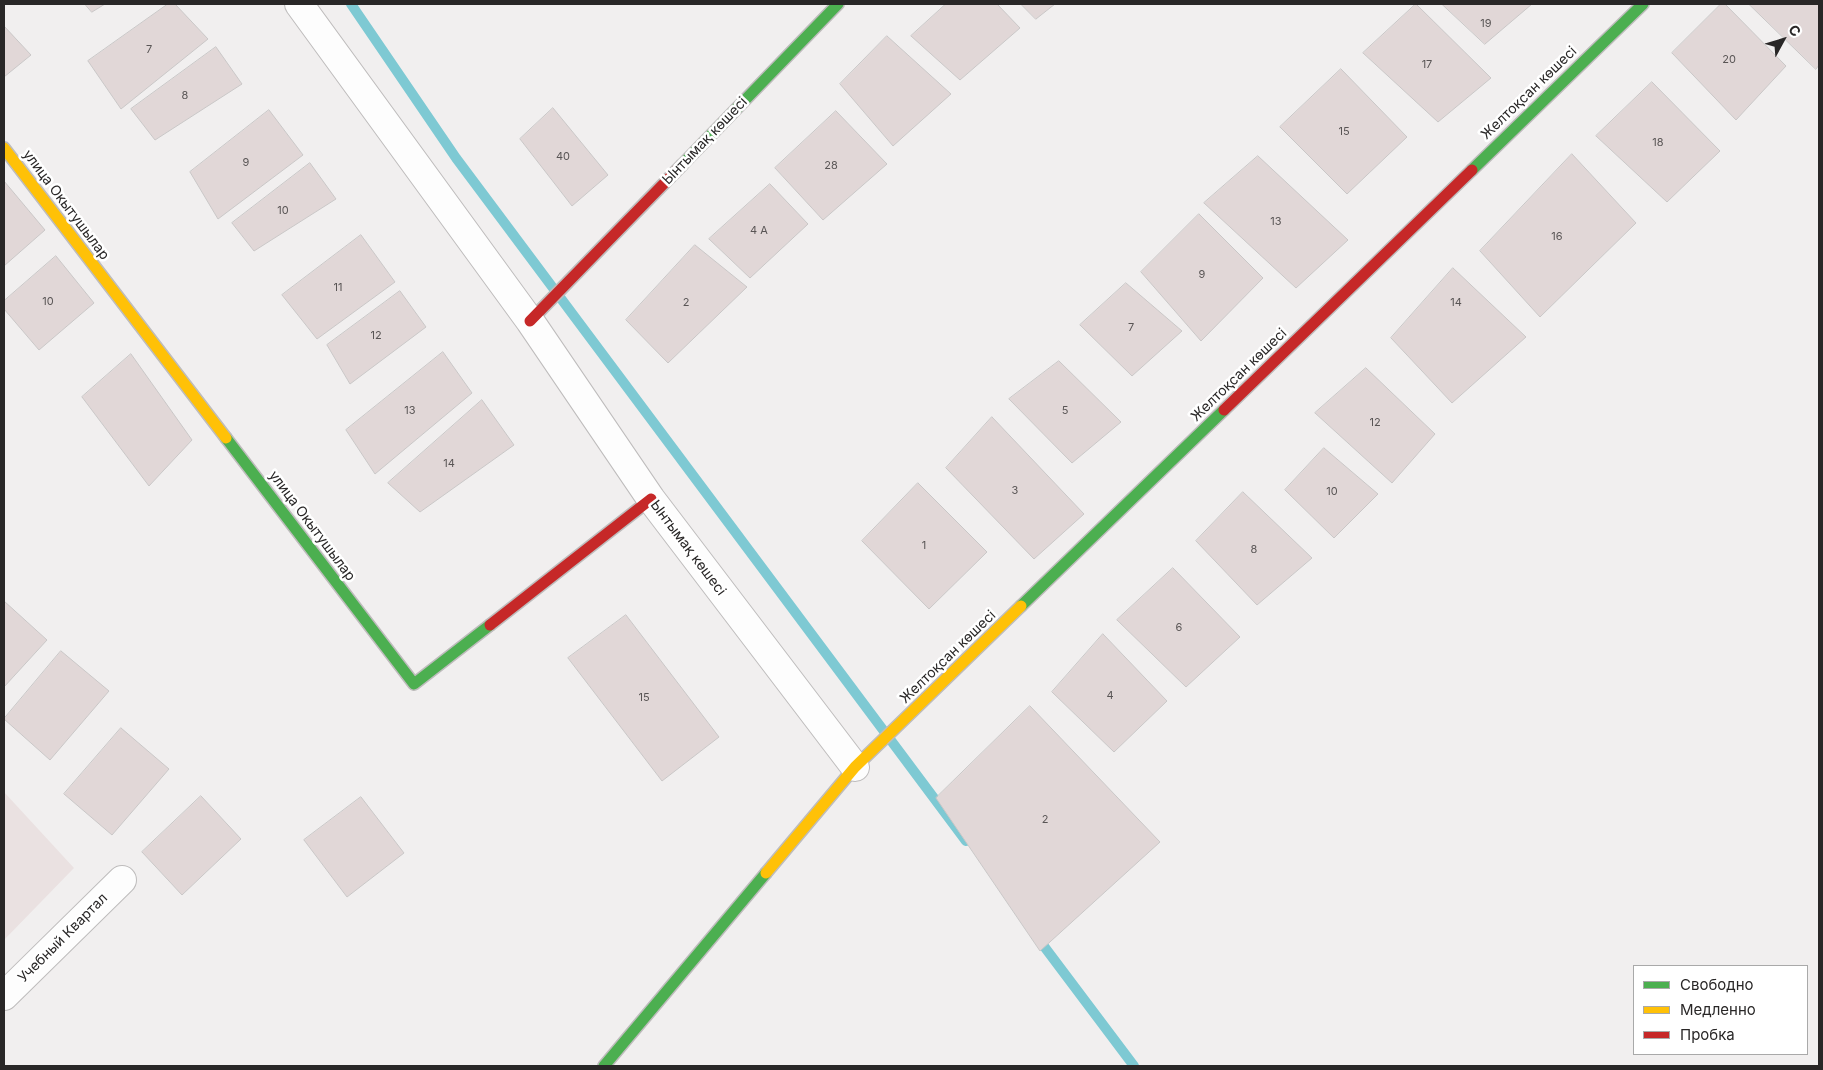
<!DOCTYPE html>
<meta charset="utf-8">
<style>
body{margin:0}
#map{position:relative;width:1823px;height:1070px;overflow:hidden;background:#f1efef;font-family:Inter,sans-serif}
canvas{display:block}
.frame{position:absolute;inset:0;border:5px solid #292727;pointer-events:none}
.legend{position:absolute;left:1633px;top:965px;width:175px;height:90px;box-sizing:border-box;background:#fff;border:1px solid #a9a9a9;margin:0;padding:6px 9px;list-style:none;font-size:15px;color:#292727}
.legend li{display:flex;align-items:center;gap:10px;height:25px}
.legend b{width:25px;border:1px solid #a9a9a9}
.north{position:absolute;left:1758px;top:15px;width:50px;height:50px;-webkit-text-stroke:4px #fff;paint-order:stroke;rotate:51deg;font-size:14px;font-weight:700;line-height:20px;text-align:center;color:#292727}
.north::after{content:'';display:block;margin:auto;width:18px;height:22px;background:#292727;clip-path:polygon(50% 0,100% 100%,50% 72%,0 100%)}
</style>
<div id="map">
<canvas width="1823" height="1070"></canvas>
<div class="frame"></div>
<ul class="legend">
<li><b style="height:6px;background:#4caf50"></b>Свободно</li>
<li><b style="height:6px;background:#ffc107"></b>Медленно</li>
<li><b style="height:6px;background:#c62828"></b>Пробка</li>
</ul>
<div class="north">С</div>
</div>
<script>
const ctx = document.querySelector('canvas').getContext('2d');
ctx.lineJoin = 'round';
function fillPath(path, color) { ctx.fillStyle = color; ctx.fill(path, 'evenodd'); }
function stroke(path, color, width, dash) { ctx.strokeStyle = color; ctx.lineWidth = width; ctx.lineCap = dash ? 'butt' : 'round'; ctx.setLineDash(dash || []); ctx.stroke(path); }
function label(font, color, halo, rows, align = 'center') {
  ctx.font = font + ' Inter,sans-serif'; ctx.lineWidth = 5; ctx.setLineDash([]); ctx.textBaseline = 'middle'; ctx.strokeStyle = halo; ctx.fillStyle = color; for (const [text, x, y, turn = 0] of rows) {
    ctx.save(); ctx.translate(x, y); ctx.rotate((+turn || 0) * Math.PI / 180); ctx.textAlign = isNaN(turn) ? turn : align; if (halo) ctx.strokeText(text, 0, 0); ctx.fillText(text, 0, 0); ctx.restore();
  }
}
const built = new Path2D(`
 M 4,792 L 74,868 L 4,940 Z`);
const stream = new Path2D(`
 M 351,4 L 456,158 L 966,841
 M 1037,937 L 1134,1066`);
const building = new Path2D(`
 M 85,4 L 105,4 L 92,12 Z
 M 168,4 L 175,4 L 208,39 L 121,109 L 88,61 Z
 M 946,4 L 997,4 L 1020,28 L 960,80 L 911,36 Z
 M 1021,4 L 1055,4 L 1036,19 Z
 M 1416,4 L 1491,78 L 1438,122 L 1363,53 Z
 M 1442,4 L 1532,4 L 1485,44 Z
 M 1721,4 L 1725,4 L 1786,66 L 1736,120 L 1672,53 Z
 M 1749,4 L 1819,4 L 1819,65 L 1816,69 Z
 M 4,26 L 31,55 L 4,77 Z
 M 887,36 L 951,94 L 893,146 L 840,84 Z
 M 216,47 L 242,84 L 155,140 L 131,109 Z
 M 1341,69 L 1407,137 L 1347,194 L 1280,127 Z
 M 1652,82 L 1720,151 L 1667,202 L 1596,136 Z
 M 553,108 L 608,175 L 572,206 L 520,139 Z
 M 269,110 L 303,155 L 218,219 L 190,172 Z
 M 836,111 L 887,164 L 823,220 L 775,168 Z
 M 1572,154 L 1636,223 L 1540,317 L 1480,251 Z
 M 1258,156 L 1348,240 L 1296,288 L 1204,203 Z
 M 310,163 L 336,199 L 254,251 L 232,223 Z
 M 4,181 L 45,230 L 4,266 Z
 M 770,184 L 808,224 L 750,278 L 709,239 Z
 M 1199,214 L 1263,278 L 1201,341 L 1141,272 Z
 M 361,235 L 395,282 L 317,339 L 282,295 Z
 M 695,245 L 747,287 L 668,363 L 626,320 Z
 M 56,256 L 94,303 L 39,350 L 4,309 L 4,301 Z
 M 1453,268 L 1526,337 L 1452,403 L 1391,338 Z
 M 1126,283 L 1182,331 L 1132,376 L 1080,325 Z
 M 400,291 L 426,327 L 350,384 L 327,345 Z
 M 443,352 L 472,393 L 375,474 L 346,430 Z
 M 131,354 L 192,440 L 149,486 L 82,397 Z
 M 1059,361 L 1121,422 L 1072,463 L 1009,399 Z
 M 1366,368 L 1435,434 L 1392,483 L 1315,413 Z
 M 482,400 L 514,445 L 420,512 L 388,483 Z
 M 992,417 L 1084,514 L 1034,559 L 946,468 Z
 M 1324,448 L 1378,494 L 1334,538 L 1285,490 Z
 M 918,483 L 987,552 L 929,609 L 862,541 Z
 M 1243,492 L 1312,558 L 1257,605 L 1196,541 Z
 M 1173,568 L 1240,637 L 1186,687 L 1117,620 Z
 M 4,601 L 47,640 L 4,687 Z
 M 626,615 L 719,737 L 662,781 L 568,658 Z
 M 1103,634 L 1167,701 L 1114,752 L 1052,692 Z
 M 61,651 L 109,691 L 50,760 L 4,719 Z
 M 1030,706 L 1160,842 L 1040,951 L 936,798 Z
 M 121,728 L 169,769 L 112,835 L 64,794 Z
 M 201,796 L 241,839 L 182,895 L 142,852 Z
 M 361,797 L 404,853 L 347,897 L 304,840 Z`);
const street = new Path2D(`
 M 299,4 L 530,321 L 651,499 L 855,767
 M 4,996 L 122,880`);
const fast = new Path2D(`
 M 682,165 L 838,4
 M 1472,170 L 1643,4
 M 226,438 L 414,684 L 490,625
 M 1021,606 L 1224,410
 M 604,1066 L 766,873`);
const slow = new Path2D(`
 M 4,148 L 226,438
 M 766,873 L 855,767 L 1021,606`);
const jam = new Path2D(`
 M 530,321 L 682,165
 M 1224,410 L 1472,170
 M 490,625 L 651,499`);
const numberNames = [
 ["19",1486,24],
 ["7",149,50],
 ["20",1729,60],
 ["17",1427,65],
 ["8",185,96],
 ["15",1344,132],
 ["18",1658,143],
 ["40",563,157],
 ["9",246,163],
 ["28",831,166],
 ["10",283,211],
 ["13",1276,222],
 ["4 А",759,231],
 ["16",1557,237],
 ["9",1202,275],
 ["11",338,288],
 ["10",48,302],
 ["2",686,303],
 ["14",1456,303],
 ["7",1131,328],
 ["12",376,336],
 ["13",410,411],
 ["5",1065,411],
 ["12",1375,423],
 ["14",449,464],
 ["3",1015,491],
 ["10",1332,492],
 ["1",924,546],
 ["8",1254,550],
 ["6",1179,628],
 ["4",1110,696],
 ["15",644,698],
 ["2",1045,820]
];
const streetNames = [
 ["Желтоқсан көшесі",1529,93,-44],
 ["Ынтымақ көшесі",705,141,-46],
 ["улица Окытушылар",66,205,53],
 ["Желтоқсан көшесі",1239,375,-44],
 ["улица Окытушылар",312,526,53],
 ["Ынтымақ көшесі",688,548,53],
 ["Желтоқсан көшесі",948,657,-44],
 ["Учебный Квартал",63,938,-45]
];
fillPath(built, '#eae1e1');
stroke(stream, '#7ec9d3', 10);
fillPath(building, '#e1d7d7');
stroke(building, '#c9c7c7', 1);
stroke(street, '#bebcbc', 30);
stroke(fast, '#bebcbc', 14);
stroke(slow, '#bebcbc', 14);
stroke(jam, '#bebcbc', 14);
stroke(street, '#fdfdfd', 28);
stroke(fast, '#4caf50', 11);
stroke(slow, '#ffc107', 11);
stroke(jam, '#c62828', 11);
label('11px', '#595555', null, numberNames);
label('14px', '#292727', '#fff', streetNames);
</script>
